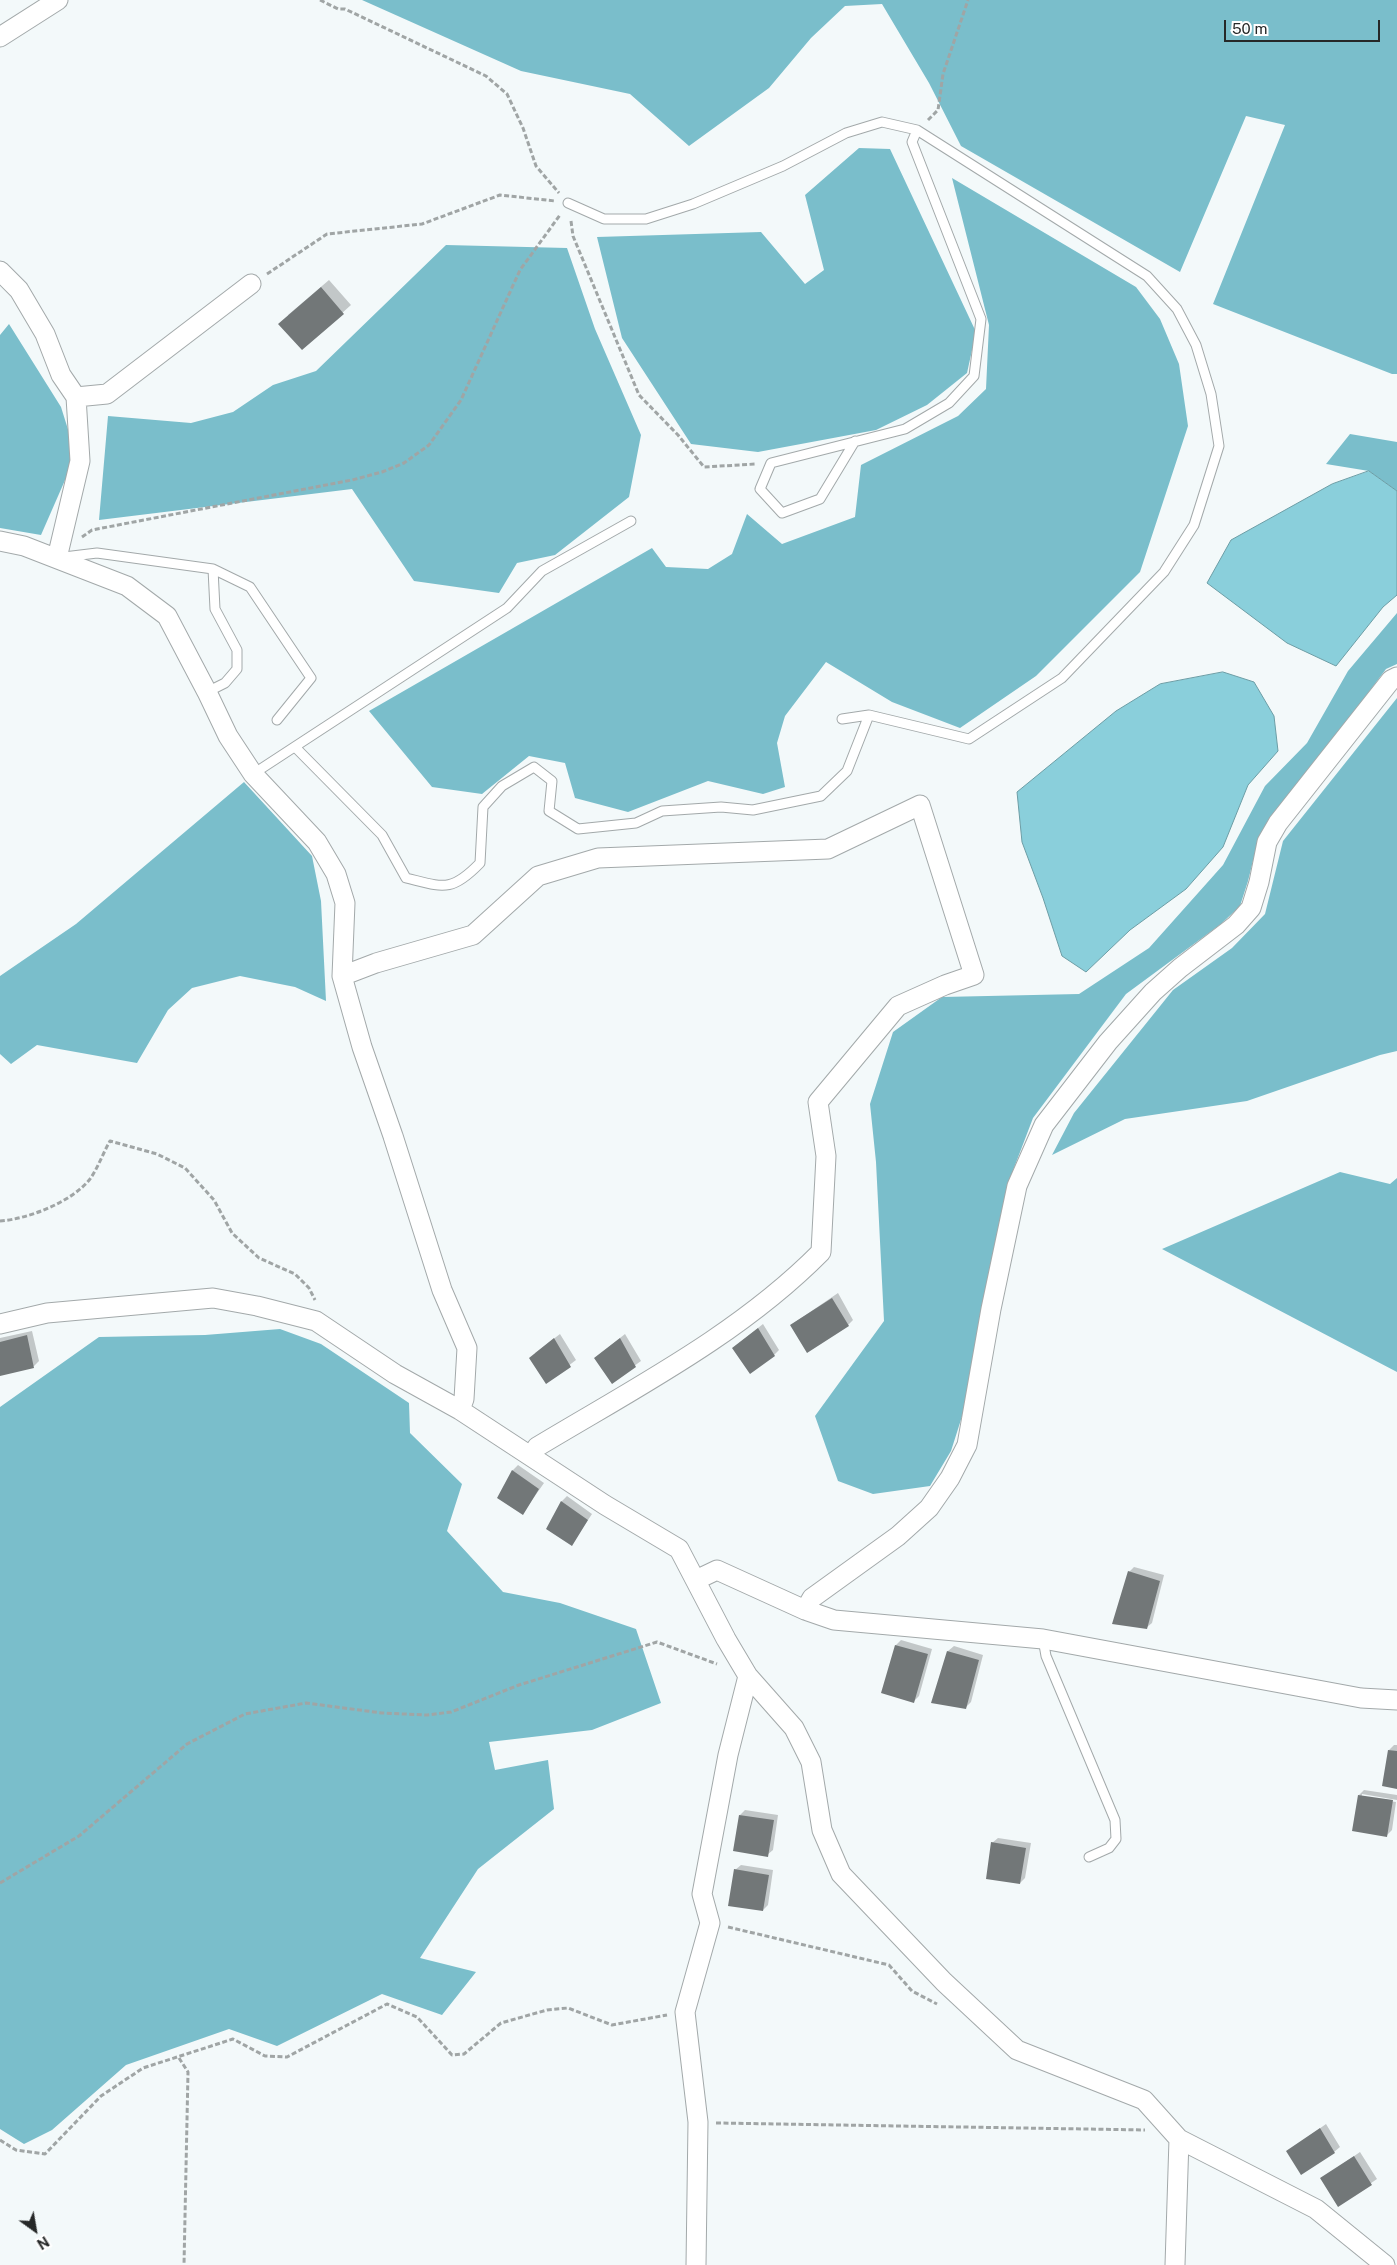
<!DOCTYPE html>
<style>
body{margin:0}
#map{position:relative;width:1397px;height:2265px;overflow:hidden;background:#f3f9fa;font-family:"Public Sans",sans-serif}
canvas{display:block}
.north{position:absolute;left:10px;top:2205px;width:50px;height:50px;-webkit-text-stroke:4px #fff;paint-order:stroke;rotate:148deg;font-size:14px;font-weight:700;line-height:20px;text-align:center;color:#262828}
.north::after{content:'';display:block;margin:auto;width:18px;height:22px;background:#262828;clip-path:polygon(50% 0,100% 100%,50% 72%,0 100%)}
.scale{position:absolute;left:1224px;top:20px;width:156px;height:22px;box-sizing:border-box;border:2px solid #262828;border-top:0;padding-left:6px;font-size:15px;line-height:18px;white-space:nowrap;color:#262828;-webkit-text-stroke:4px #fff;paint-order:stroke}
</style>
<div id="map">
<canvas width="1397" height="2265"></canvas>
<div class="north">N</div>
<div class="scale">50 m</div>
</div>
<script>
const ctx = document.querySelector('canvas').getContext('2d');
ctx.lineJoin = 'round';
function fillPath(path, color) { ctx.fillStyle = color; ctx.fill(path, 'evenodd'); }
function stroke(path, color, width, dash) { ctx.strokeStyle = color; ctx.lineWidth = width; ctx.lineCap = dash ? 'butt' : 'round'; ctx.setLineDash(dash || []); ctx.stroke(path); }
const forest = new Path2D(`
 M 362,0 L 1397,0 L 1397,374 L 1392,374 L 1213,304 L 1285,125 L 1246,116 L 1180,272 L 961,146 L 929,83 L 882,4 L 845,6 L 811,38 L 769,88 L 689,146 L 630,94 L 521,71 Z
 M 859,148 L 890,149 L 976,332 L 967,373 L 927,405 L 876,430 L 758,452 L 691,444 L 622,338 L 597,237 L 761,232 L 805,284 L 824,270 L 805,195 Z
 M 952,178 L 1136,287 L 1160,319 L 1179,364 L 1188,426 L 1140,572 L 1036,676 L 960,728 L 892,702 L 826,662 L 785,716 L 777,743 L 785,787 L 763,794 L 708,781 L 628,812 L 575,798 L 565,763 L 529,756 L 482,794 L 432,787 L 369,711 L 652,548 L 666,567 L 708,569 L 732,554 L 747,514 L 782,544 L 855,517 L 861,465 L 958,416 L 986,389 L 989,325 Z
 M 446,245 L 567,248 L 595,329 L 641,435 L 629,497 L 555,555 L 517,563 L 499,593 L 414,581 L 352,489 L 99,520 L 108,416 L 191,423 L 233,412 L 273,385 L 316,371 Z
 M 9,324 L 61,407 L 76,455 L 41,535 L 0,528 L 0,335 Z
 M 1350,434 L 1397,442 L 1397,491 L 1369,471 L 1326,464 Z
 M 1397,613 L 1397,664 L 1386,669 L 1258,841 L 1248,881 L 1240,906 L 1221,924 L 1126,994 L 1033,1118 L 1009,1181 L 965,1407 L 951,1451 L 930,1486 L 873,1494 L 838,1481 L 815,1416 L 884,1321 L 876,1162 L 870,1104 L 893,1032 L 942,997 L 1079,994 L 1149,948 L 1223,865 L 1265,786 L 1307,743 L 1348,671 Z
 M 1397,698 L 1397,1051 L 1380,1055 L 1247,1101 L 1125,1119 L 1052,1155 L 1074,1113 L 1173,990 L 1232,948 L 1265,914 L 1283,841 Z
 M 244,782 L 312,856 L 321,901 L 326,1001 L 295,987 L 240,976 L 192,988 L 168,1010 L 137,1063 L 37,1045 L 11,1064 L 0,1054 L 0,976 L 76,924 Z
 M 1340,1172 L 1390,1184 L 1397,1178 L 1397,1372 L 1162,1249 Z
 M 280,1329 L 321,1344 L 409,1403 L 410,1433 L 462,1484 L 447,1531 L 503,1592 L 560,1603 L 636,1629 L 661,1703 L 592,1730 L 489,1742 L 495,1770 L 548,1760 L 554,1809 L 478,1869 L 420,1958 L 476,1972 L 442,2015 L 382,1994 L 277,2046 L 229,2029 L 126,2065 L 52,2130 L 24,2144 L 0,2129 L 0,1407 L 99,1337 L 205,1335 Z`);
const water = new Path2D(`
 M 1369,471 L 1397,491 L 1397,595 L 1383,607 L 1336,666 L 1287,643 L 1207,583 L 1231,540 L 1332,484 Z
 M 1223,672 L 1254,682 L 1274,716 L 1278,751 L 1248,785 L 1223,847 L 1186,889 L 1130,930 L 1086,972 L 1062,956 L 1043,898 L 1022,842 L 1017,792 L 1116,711 L 1160,684 Z`);
const shadow = new Path2D(`
 M 329,280 L 351,305 L 302,349 L 288,315 Z
 M 838,1293 L 853,1320 L 848,1325 L 791,1325 Z
 M 763,1324 L 779,1350 L 774,1355 L 739,1343 Z
 M 32,1331 L 39,1361 L 34,1366 L 0,1374 L 0,1338 Z
 M 560,1334 L 576,1360 L 547,1382 L 535,1353 Z
 M 625,1334 L 641,1361 L 612,1382 L 601,1353 Z
 M 518,1465 L 544,1483 L 523,1513 L 498,1498 L 513,1470 Z
 M 567,1496 L 592,1514 L 572,1544 L 547,1529 L 562,1501 Z
 M 1134,1567 L 1164,1575 L 1152,1623 L 1146,1628 L 1129,1572 Z
 M 901,1640 L 932,1649 L 919,1696 L 914,1701 L 883,1692 L 896,1645 Z
 M 954,1646 L 983,1655 L 971,1702 L 966,1707 L 933,1702 L 948,1651 Z
 M 1394,1745 L 1397,1745 L 1397,1787 L 1389,1750 Z
 M 1364,1790 L 1397,1795 L 1397,1800 L 1362,1794 L 1362,1797 L 1396,1802 L 1392,1830 L 1387,1835 L 1359,1795 Z
 M 745,1810 L 778,1815 L 773,1850 L 767,1855 L 740,1815 Z
 M 998,1838 L 1031,1843 L 1025,1878 L 1020,1883 L 992,1843 Z
 M 741,1865 L 773,1870 L 768,1905 L 763,1910 L 735,1870 Z
 M 1326,2124 L 1340,2147 L 1334,2152 L 1288,2151 Z
 M 1360,2152 L 1377,2179 L 1339,2205 L 1322,2178 Z`);
const building = new Path2D(`
 M 321,287 L 344,314 L 302,350 L 278,324 Z
 M 832,1298 L 849,1326 L 807,1353 L 790,1325 Z
 M 758,1328 L 775,1356 L 750,1374 L 732,1348 Z
 M 27,1335 L 34,1368 L 0,1376 L 0,1342 Z
 M 554,1338 L 571,1367 L 546,1384 L 529,1358 Z
 M 620,1338 L 636,1367 L 612,1384 L 594,1358 Z
 M 512,1470 L 539,1489 L 523,1515 L 497,1498 Z
 M 561,1501 L 588,1520 L 572,1546 L 546,1529 Z
 M 1128,1571 L 1160,1581 L 1147,1629 L 1112,1624 Z
 M 895,1645 L 928,1654 L 914,1703 L 881,1693 Z
 M 947,1651 L 979,1660 L 966,1709 L 931,1703 Z
 M 1388,1750 L 1397,1751 L 1397,1789 L 1382,1786 Z
 M 1358,1795 L 1393,1800 L 1387,1837 L 1352,1831 Z
 M 739,1815 L 774,1820 L 768,1857 L 733,1851 Z
 M 991,1842 L 1026,1848 L 1020,1884 L 986,1879 Z
 M 734,1869 L 769,1875 L 763,1911 L 728,1906 Z
 M 1320,2128 L 1335,2153 L 1301,2175 L 1286,2151 Z
 M 1354,2156 L 1372,2185 L 1338,2207 L 1320,2178 Z`);
const path = new Path2D(`
 M 320,0 L 338,9 L 345,9 L 486,76 L 507,94 L 523,128 L 536,166 L 559,193
 M 928,120 L 938,110 L 943,74 L 968,0
 M 571,221 L 573,236 L 639,395 L 678,435 L 704,467 L 756,464
 M 267,274 L 327,234 L 422,224 L 500,195 L 555,201
 M 82,537 L 92,530 L 352,480 L 382,472 L 404,463 L 429,445 L 461,400 L 520,270 L 560,215
 M 0,1221 C 28,1219 72,1202 90,1179 C 98,1168 103,1153 110,1141 L 157,1154 L 185,1168 L 214,1200 L 232,1233 L 259,1258 L 295,1274 L 309,1288 L 315,1300
 M 0,1883 L 79,1836 L 187,1744 L 245,1714 L 306,1703 L 382,1713 L 427,1715 L 451,1712 L 519,1685 L 657,1642 L 717,1664
 M 728,1927 L 889,1965 L 912,1991 L 937,2004
 M 179,2058 L 188,2072 L 184,2265
 M 716,2123 L 1145,2130
 M 0,2140 L 16,2150 L 45,2154 L 101,2096 L 143,2068 L 233,2039 L 265,2056 L 287,2057 L 387,2004 L 417,2017 L 452,2055 L 464,2054 L 501,2023 L 547,2010 L 568,2008 L 612,2025 L 667,2015`);
const lane = new Path2D(`
 M 568,203 L 604,219 L 646,219 L 693,204 L 783,166 L 846,133 L 882,122 L 917,130 L 1147,276 L 1177,309 L 1196,345 L 1211,394 L 1219,446 L 1194,525 L 1164,572 L 1062,678 L 969,739 L 869,715
 M 855,441 L 820,499 L 782,513 L 760,489 L 771,463 L 905,429 L 949,403 L 974,376 L 981,319 L 912,142 L 917,130
 M 64,557 L 97,553 L 213,569 L 250,587 L 311,678 L 277,720
 M 207,692 L 225,683 L 237,669 L 237,650 L 215,609 L 213,569
 M 295,747 L 382,835 L 406,878 C 443,887 451,893 480,863 L 483,807 L 502,786 L 534,767 L 552,781 L 549,811 L 578,829 L 636,823 L 662,811 L 721,807 L 753,810 L 821,796 L 847,771 L 869,715 L 842,719
 M 253,774 L 507,608 L 542,571 L 631,521
 M 1043,1639 L 1046,1656 L 1115,1820 L 1116,1839 L 1109,1848 L 1089,1857`);
const street = new Path2D(`
 M 0,37 L 58,0
 M 0,271 L 19,290 L 45,334 L 61,375 L 76,397 L 80,461 L 57,558
 M 76,397 L 107,394 L 251,284
 M 0,541 L 24,546 L 127,586 L 167,616 L 207,692 L 228,736 L 253,774 L 317,842 L 336,874 L 345,903 L 342,976 L 362,1047 L 393,1136 L 442,1290 L 467,1348 L 464,1399 L 460,1410
 M 342,976 L 376,963 L 473,935 L 538,876 L 598,858 L 828,849 L 920,805 L 974,975 L 945,985 L 898,1006 L 818,1102 L 826,1156 L 821,1252 C 740,1334 635,1388 537,1447 L 531,1456
 M 0,1324 L 47,1313 L 213,1298 L 257,1306 L 316,1321 L 395,1374 L 460,1410 L 605,1505 L 679,1549 L 726,1639 L 748,1676 L 794,1728 L 811,1762 L 822,1830 L 841,1874 L 944,1982 L 1017,2050 L 1144,2100 L 1179,2139 L 1316,2209 L 1385,2265
 M 696,1580 L 717,1570 L 805,1610 L 834,1620 L 1043,1639 L 1361,1698 L 1397,1700
 M 805,1610 L 812,1598 L 898,1536 L 929,1508 L 950,1478 L 967,1445 L 991,1309 L 1017,1186 L 1044,1125 L 1108,1042 L 1153,992 L 1180,968 L 1236,925 L 1251,908 L 1259,882 L 1267,842 L 1278,823 L 1391,680 L 1397,677
 M 696,2265 L 698,2122 L 685,2012 L 710,1923 L 702,1894 L 728,1755 L 748,1676
 M 1175,2265 L 1179,2139`);
fillPath(forest, '#7abecb');
fillPath(water, '#8acfdb');
stroke(water, '#6c9da5', 1);
fillPath(shadow, '#0003');
fillPath(building, '#727778');
stroke(lane, '#a3a9aa', 11);
stroke(street, '#a3a9aa', 21);
stroke(path, '#a0a5a5', 3, [5, 2.5]);
stroke(lane, '#fff', 9);
stroke(street, '#fff', 19);
</script>
